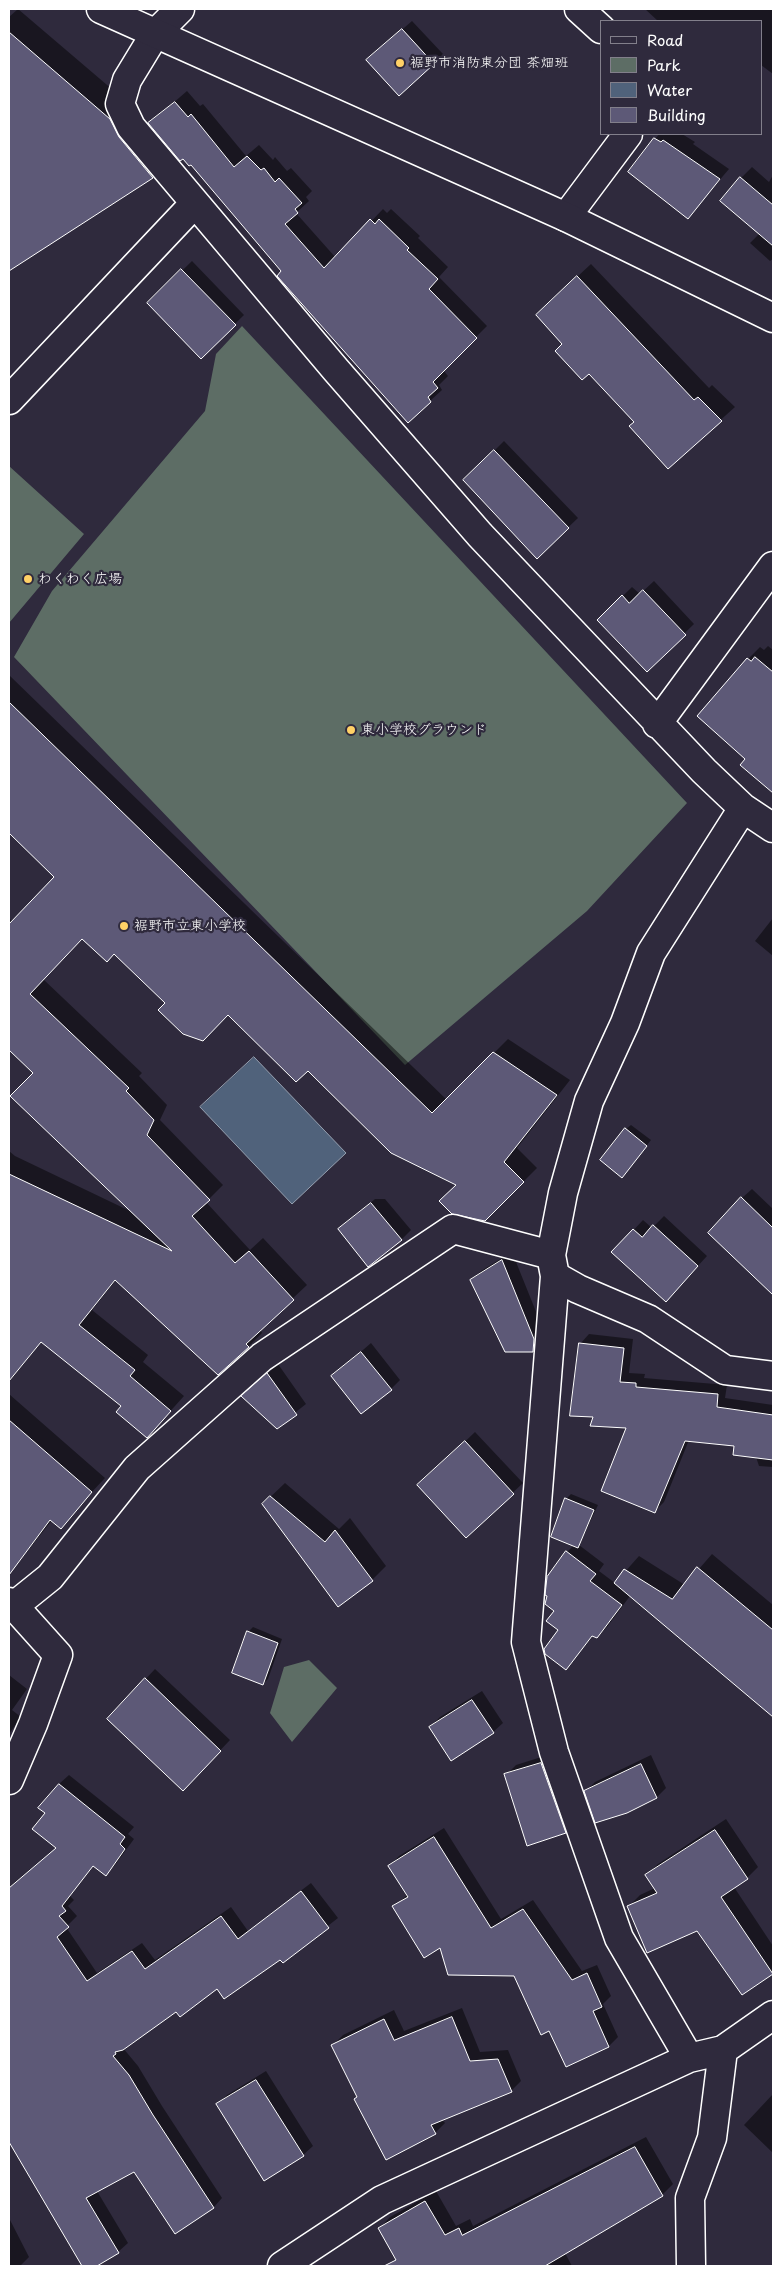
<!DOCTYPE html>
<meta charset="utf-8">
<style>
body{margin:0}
#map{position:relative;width:782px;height:2275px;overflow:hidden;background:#2f2a3d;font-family:"Playpen Sans",sans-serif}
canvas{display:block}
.frame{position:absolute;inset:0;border:10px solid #fff;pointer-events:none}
.legend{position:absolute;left:600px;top:20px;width:162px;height:115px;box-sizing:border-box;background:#2f2a3d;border:1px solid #827f8b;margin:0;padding:6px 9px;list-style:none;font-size:15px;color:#fff}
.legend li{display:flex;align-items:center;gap:10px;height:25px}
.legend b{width:25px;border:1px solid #827f8b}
</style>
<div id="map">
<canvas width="782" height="2275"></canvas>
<div class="frame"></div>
<ul class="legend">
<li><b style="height:6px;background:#2f2a3d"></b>Road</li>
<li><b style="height:14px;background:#5d6d65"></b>Park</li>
<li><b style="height:14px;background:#50627b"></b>Water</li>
<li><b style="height:14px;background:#5d5977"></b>Building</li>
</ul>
</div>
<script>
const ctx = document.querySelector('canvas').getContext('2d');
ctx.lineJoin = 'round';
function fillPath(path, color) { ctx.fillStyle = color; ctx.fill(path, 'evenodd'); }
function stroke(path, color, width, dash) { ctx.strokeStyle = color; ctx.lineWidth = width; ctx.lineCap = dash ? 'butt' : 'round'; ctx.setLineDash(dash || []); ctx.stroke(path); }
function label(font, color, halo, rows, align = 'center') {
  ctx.font = font + ' "Playpen Sans","Klee One",sans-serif'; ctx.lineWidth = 4.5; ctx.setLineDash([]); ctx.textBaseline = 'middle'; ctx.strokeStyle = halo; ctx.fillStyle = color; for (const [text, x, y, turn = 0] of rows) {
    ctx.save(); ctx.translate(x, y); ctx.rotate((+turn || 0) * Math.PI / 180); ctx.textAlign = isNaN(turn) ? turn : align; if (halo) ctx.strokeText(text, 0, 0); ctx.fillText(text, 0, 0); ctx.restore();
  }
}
const green = new Path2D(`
 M 242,326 L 687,803 L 587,911 L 405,1065 L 14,657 L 52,591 L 205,411 L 216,354 Z
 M 9,466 L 84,534 L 9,623 Z
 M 309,1660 L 337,1688 L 292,1742 L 270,1713 L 284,1667 Z`);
const water = new Path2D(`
 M 254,1057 L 346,1153 L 292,1204 L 200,1107 Z`);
const shadow = new Path2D(`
 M 18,9 L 127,102 L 170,160 L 153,177 L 20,262 L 9,252 L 9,17 Z
 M 645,9 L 773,9 L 773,74 L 761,65 L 761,21 L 658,21 Z
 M 412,21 L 443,54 L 433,64 L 367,60 Z
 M 187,91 L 200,106 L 203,104 L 246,156 L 259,145 L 273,160 L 275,157 L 287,171 L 291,168 L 312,191 L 306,197 L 309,201 L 296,213 L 336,258 L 383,209 L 387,213 L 391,209 L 420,236 L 418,238 L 448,267 L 439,277 L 487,326 L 443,370 L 448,376 L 439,385 L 442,390 L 430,401 L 283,271 L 191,163 L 150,123 Z
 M 659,134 L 682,134 L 695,142 L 693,144 L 729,169 L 688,217 L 630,172 Z
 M 752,167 L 769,182 L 773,175 L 773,259 L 770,261 L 750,243 L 760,233 L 741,178 Z
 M 192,261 L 244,315 L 201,357 L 149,303 Z
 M 591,264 L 709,388 L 712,385 L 735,407 L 668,467 L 635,421 L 564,344 L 551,301 Z
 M 504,441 L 578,518 L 537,557 L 465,480 Z
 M 654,581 L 694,624 L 647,670 L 598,620 L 632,587 L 640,594 Z
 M 768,646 L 773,650 L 773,792 L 742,765 L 747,759 L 699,716 L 748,659 L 760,647 L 764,650 Z
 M 9,675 L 447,1100 L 508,1039 L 570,1080 L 517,1148 L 537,1168 L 485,1220 L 458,1184 L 308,1069 L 228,1014 L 167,1003 L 114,952 L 83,937 L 43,979 L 142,1073 L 139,1076 L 167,1105 L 160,1120 L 223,1185 L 206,1202 L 250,1250 L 263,1238 L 307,1285 L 260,1329 L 262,1333 L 248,1347 L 116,1280 L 92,1310 L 148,1355 L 143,1362 L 184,1396 L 147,1437 L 123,1406 L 42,1341 L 9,1382 L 9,1151 L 15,1156 L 132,1212 L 34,1073 L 9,1049 L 9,918 L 13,922 L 56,877 L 9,831 Z
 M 773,918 L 773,956 L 755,941 Z
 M 631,1125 L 651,1140 L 626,1172 L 626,1129 Z
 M 752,1189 L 773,1209 L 773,1276 L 765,1285 L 742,1198 Z
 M 375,1199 L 385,1199 L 411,1230 L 401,1240 L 340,1229 Z
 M 664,1216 L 707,1256 L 675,1291 L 613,1252 L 643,1220 L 652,1228 Z
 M 512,1252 L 543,1329 L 542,1341 L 533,1351 L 472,1281 L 481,1271 Z
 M 589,1334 L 633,1339 L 629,1373 L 645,1374 L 644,1378 L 727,1385 L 725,1398 L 773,1405 L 773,1467 L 759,1466 L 756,1457 L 735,1444 L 689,1440 L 664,1502 L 654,1512 L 628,1427 L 595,1416 L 580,1344 Z
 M 371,1343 L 400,1380 L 391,1389 L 333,1376 Z
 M 278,1364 L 306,1404 L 277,1427 L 253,1387 Z
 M 9,1394 L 105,1478 L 74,1511 L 65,1504 L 9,1574 Z
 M 475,1432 L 523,1483 L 466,1537 L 429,1476 Z
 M 285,1483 L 339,1529 L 350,1518 L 386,1566 L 372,1580 L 263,1504 Z
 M 571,1494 L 598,1505 L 579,1545 L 604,1564 L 599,1571 L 615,1583 L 639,1556 L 685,1585 L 712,1554 L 773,1605 L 773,1716 L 630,1596 L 607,1627 L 597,1637 L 593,1636 L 566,1668 L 555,1611 L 567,1552 L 574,1545 L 566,1499 Z
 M 253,1627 L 282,1639 L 268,1679 L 263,1684 L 248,1632 Z
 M 155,1669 L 230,1740 L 192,1780 L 108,1719 Z
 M 9,1675 L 27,1689 L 12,1710 L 21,1717 L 9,1734 Z
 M 482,1691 L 503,1723 L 493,1732 L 430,1727 L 440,1717 Z
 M 551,1754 L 575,1822 L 565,1832 L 506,1775 L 516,1765 Z
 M 651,1755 L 666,1788 L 657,1797 L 586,1791 L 595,1782 Z
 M 69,1775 L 134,1827 L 128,1834 L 134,1839 L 115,1865 L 106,1874 L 94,1865 L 70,1896 L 74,1900 L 68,1906 L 77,1916 L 66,1927 L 97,1973 L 142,1943 L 155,1960 L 231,1907 L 248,1931 L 311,1883 L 338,1918 L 283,1961 L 280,1958 L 218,1988 L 177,2011 L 123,2048 L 138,2066 L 162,2106 L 222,2198 L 213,2208 L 134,2170 L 97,2191 L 128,2243 L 118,2252 L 94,2266 L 84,2266 L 23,2164 L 27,2160 L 9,2128 L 9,1887 L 57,1847 L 47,1813 L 59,1784 Z
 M 726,1819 L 758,1867 L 747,1878 L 734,1887 L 773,1946 L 772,1973 L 697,1929 L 629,1906 L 640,1895 L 655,1888 L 647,1875 L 658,1864 Z
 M 444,1828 L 501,1919 L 533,1900 L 582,1971 L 597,1965 L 611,1996 L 603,2004 L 618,2037 L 609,2046 L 567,2066 L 550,2029 L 515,1975 L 441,1946 L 394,1907 L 408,1894 L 390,1866 L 399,1856 Z
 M 462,2008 L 480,2052 L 508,2050 L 521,2081 L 511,2091 L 442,2119 L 445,2123 L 435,2133 L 358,2096 L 333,2045 L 343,2035 L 394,2010 L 404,2031 Z
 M 266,2071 L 313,2146 L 303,2155 L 218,2105 L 227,2095 Z
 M 773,2094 L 773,2153 L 744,2125 Z
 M 646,2137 L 673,2184 L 662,2195 L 565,2253 L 572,2266 L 398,2266 L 395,2261 L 397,2259 L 380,2228 L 390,2217 L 436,2191 L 456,2226 L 470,2219 L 473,2226 Z
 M 9,2218 L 29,2257 L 20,2266 L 9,2266 Z`);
const building = new Path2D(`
 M 402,29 L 434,64 L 399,96 L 366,60 Z
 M 9,32 L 110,119 L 119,137 L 153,178 L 9,271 Z
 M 175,102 L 188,117 L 191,114 L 234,167 L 247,156 L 261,170 L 264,168 L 275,182 L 279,178 L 302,203 L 295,209 L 298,213 L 285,224 L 324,268 L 370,219 L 375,224 L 379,219 L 409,248 L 407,250 L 438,279 L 429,289 L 477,338 L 433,382 L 438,388 L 428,397 L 431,402 L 408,423 L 277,276 L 281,271 L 191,165 L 189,166 L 183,159 L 180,161 L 148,123 Z
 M 654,138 L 661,142 L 663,140 L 720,179 L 688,219 L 628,172 Z
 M 740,177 L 773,205 L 773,246 L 720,201 Z
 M 181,269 L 236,325 L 201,359 L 147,303 Z
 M 577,276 L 694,400 L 698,397 L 722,421 L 668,469 L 629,426 L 634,422 L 589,374 L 582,380 L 555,351 L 562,344 L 536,315 Z
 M 494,450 L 569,528 L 537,559 L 463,480 Z
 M 643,590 L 686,635 L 647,672 L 597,620 L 622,595 L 629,603 Z
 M 755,657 L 773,672 L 773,793 L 740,765 L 745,759 L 697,716 L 747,658 L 751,661 Z
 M 9,702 L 432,1113 L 493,1052 L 557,1095 L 504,1162 L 524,1182 L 485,1221 L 452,1214 L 439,1201 L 456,1185 L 391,1153 L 308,1071 L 296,1082 L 228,1015 L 203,1041 L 183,1034 L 158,1010 L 165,1003 L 114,954 L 107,962 L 82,939 L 30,994 L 129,1088 L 126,1091 L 154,1120 L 147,1135 L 210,1200 L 192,1216 L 235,1263 L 249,1251 L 294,1300 L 246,1344 L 249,1347 L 218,1375 L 115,1280 L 79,1325 L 135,1370 L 130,1376 L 171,1411 L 147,1438 L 116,1412 L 121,1406 L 41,1342 L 9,1381 L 9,1174 L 172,1251 L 10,1096 L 33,1073 L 9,1050 L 9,924 L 54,877 L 9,833 Z
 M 625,1128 L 647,1146 L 622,1178 L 600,1160 Z
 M 741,1197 L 773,1228 L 773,1295 L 708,1233 Z
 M 371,1203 L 402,1240 L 368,1267 L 338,1229 Z
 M 653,1225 L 698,1266 L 666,1302 L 611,1252 L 633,1229 L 642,1237 Z
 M 502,1260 L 534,1339 L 533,1352 L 505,1352 L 470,1280 Z
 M 579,1343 L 624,1348 L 620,1382 L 636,1383 L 636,1387 L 718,1394 L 717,1407 L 773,1415 L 773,1460 L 733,1455 L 734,1446 L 685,1441 L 655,1513 L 601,1491 L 626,1428 L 590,1426 L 593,1417 L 570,1416 Z
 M 361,1352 L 392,1390 L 361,1414 L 331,1376 Z
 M 267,1373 L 297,1415 L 277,1429 L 241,1396 Z
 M 9,1420 L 92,1492 L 61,1529 L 50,1520 L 9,1575 Z
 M 465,1441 L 514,1494 L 466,1538 L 417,1485 Z
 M 270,1496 L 325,1542 L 335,1530 L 373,1581 L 338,1607 L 262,1504 Z
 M 565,1498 L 594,1510 L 578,1548 L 551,1537 Z
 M 566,1551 L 596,1574 L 590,1581 L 622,1605 L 597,1638 L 592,1636 L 566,1670 L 545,1654 L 544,1649 L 558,1630 L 546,1621 L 554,1611 L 545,1604 L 547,1596 L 545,1595 L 547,1577 Z
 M 697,1567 L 773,1630 L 773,1717 L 614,1583 L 624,1569 L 672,1599 Z
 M 247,1631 L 278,1643 L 263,1685 L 232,1673 Z
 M 145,1678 L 221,1751 L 183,1791 L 107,1719 Z
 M 472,1700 L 494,1733 L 451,1761 L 429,1727 Z
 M 541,1763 L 566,1833 L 527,1846 L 504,1774 Z
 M 641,1764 L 657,1798 L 627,1813 L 595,1823 L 584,1791 Z
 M 59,1784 L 125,1837 L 120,1844 L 125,1849 L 106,1876 L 93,1866 L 62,1906 L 66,1911 L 59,1916 L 69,1927 L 57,1937 L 87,1981 L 132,1951 L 145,1969 L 221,1916 L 238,1939 L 301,1891 L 329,1928 L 283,1963 L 280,1960 L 224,1999 L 217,1989 L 180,2017 L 176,2012 L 123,2050 L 115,2052 L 116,2054 L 113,2056 L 129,2075 L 153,2115 L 214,2208 L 175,2234 L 134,2172 L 86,2198 L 119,2253 L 97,2266 L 82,2266 L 9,2142 L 9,1888 L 56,1848 L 32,1829 L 45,1813 L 38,1808 Z
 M 715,1830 L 748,1879 L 721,1897 L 773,1974 L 742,1995 L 697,1931 L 647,1953 L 627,1906 L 657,1893 L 645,1875 Z
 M 434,1837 L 491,1928 L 523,1909 L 572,1980 L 587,1973 L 602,2007 L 593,2011 L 609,2047 L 566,2067 L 549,2031 L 541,2035 L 514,1976 L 448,1975 L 440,1948 L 424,1958 L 392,1906 L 408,1897 L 388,1866 Z
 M 452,2017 L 470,2061 L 498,2059 L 512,2092 L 431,2125 L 436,2134 L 386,2160 L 354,2099 L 357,2097 L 331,2045 L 384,2019 L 394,2040 Z
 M 256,2080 L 304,2156 L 264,2181 L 216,2104 Z
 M 635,2147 L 663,2196 L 545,2266 L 384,2266 L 396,2260 L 378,2228 L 425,2201 L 445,2235 L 459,2228 L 462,2235 Z`);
const street = new Path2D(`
 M 180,9 L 155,34 L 127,80 L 120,104 L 131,127 L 336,370 L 480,535 L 704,771 L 743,808 L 773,828
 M 579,9 L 601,29
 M 566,217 L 628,134
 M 9,400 L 195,203
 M 657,724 L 773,566
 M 555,1276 L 578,1289 L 648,1319 L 725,1370 L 773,1376
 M 9,1602 L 14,1606 L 50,1577 L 137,1468 L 262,1357 L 453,1229 L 551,1255
 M 9,1780 L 33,1724 L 58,1655 L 14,1606
 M 689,2058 L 619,1938 L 554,1752 L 526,1642 L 555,1276 L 551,1255 L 563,1193 L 589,1101 L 625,1023 L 651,953 L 743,808
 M 282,2266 L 382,2200 L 689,2058 L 723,2050 L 773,2015
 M 691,2266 L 690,2198 L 712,2138 L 723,2050`);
const secondary = new Path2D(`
 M 101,9 L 566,217 L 773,318`);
const markers = [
 [400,63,5,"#ffd166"],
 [28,579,5,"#ffd166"],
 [351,730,5,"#ffd166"],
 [124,926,5,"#ffd166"]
];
const poiNames = [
 ["裾野市消防東分団 茶畑班",410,63],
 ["わくわく広場",38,579],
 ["東小学校グラウンド",361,730],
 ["裾野市立東小学校",134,926]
];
fillPath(green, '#5d6d65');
fillPath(water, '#50627b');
stroke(water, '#96a1b0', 1);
fillPath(shadow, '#0007');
fillPath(building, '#5d5977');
stroke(building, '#fff', 1);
stroke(street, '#fff', 31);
stroke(secondary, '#fff', 31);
stroke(street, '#2f2a3d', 28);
stroke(secondary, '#2f2a3d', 28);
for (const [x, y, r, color] of markers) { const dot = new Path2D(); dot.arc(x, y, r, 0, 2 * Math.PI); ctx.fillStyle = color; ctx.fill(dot); stroke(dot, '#2f2a3d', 2); }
label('14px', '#fff', '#2f2a3d', poiNames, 'left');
</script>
